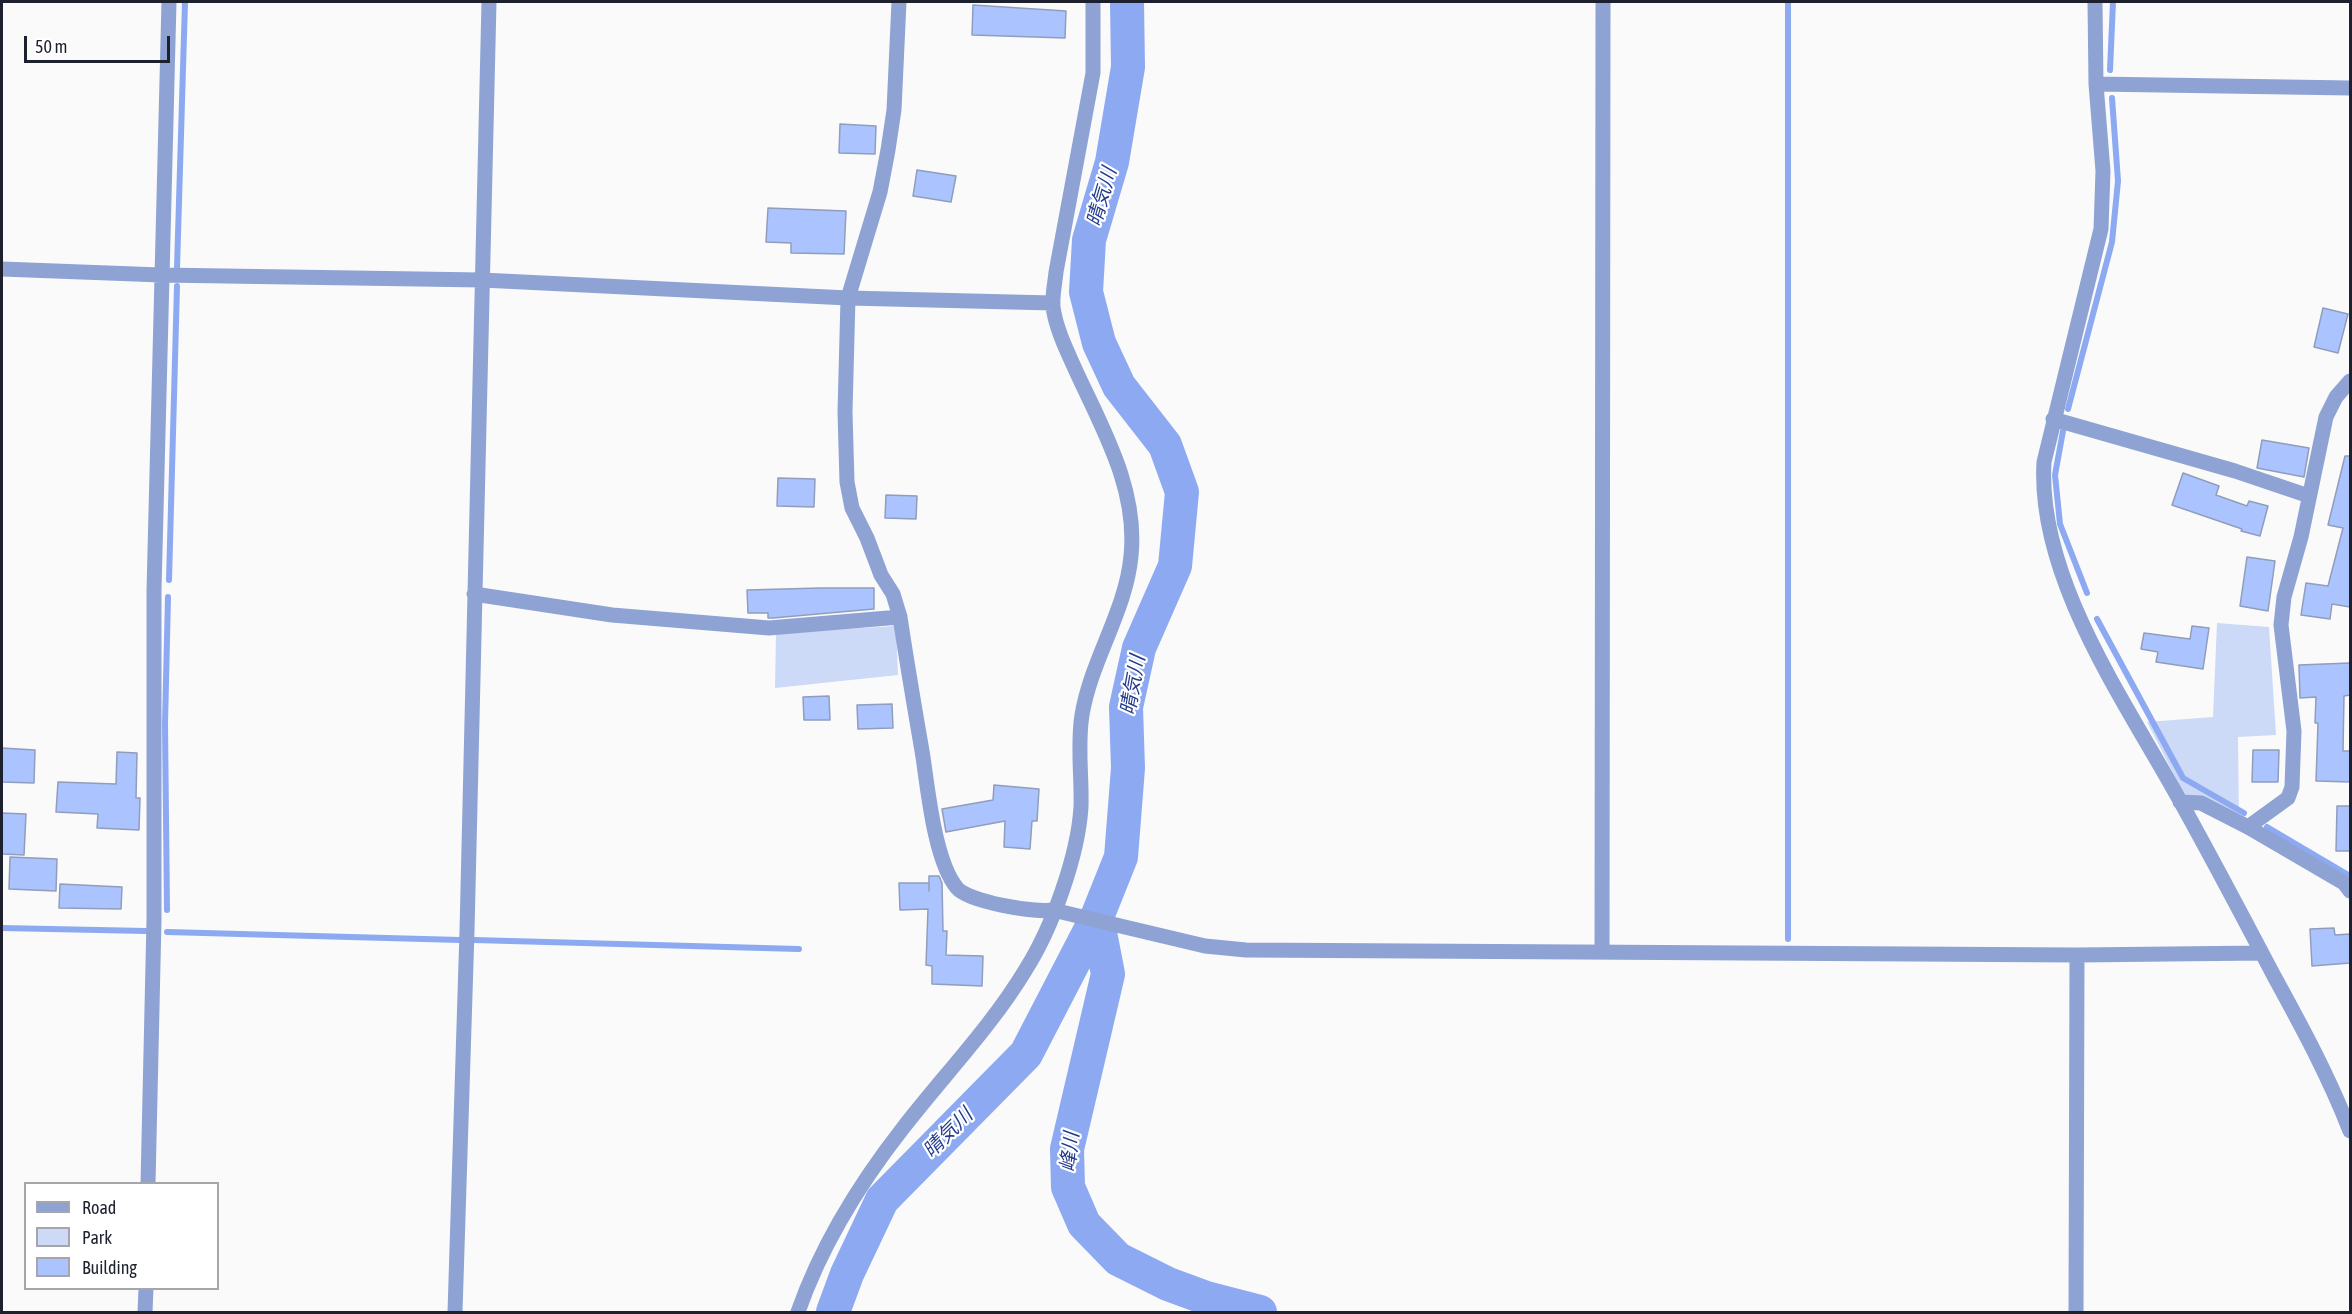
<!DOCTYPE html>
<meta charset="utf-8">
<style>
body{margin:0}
#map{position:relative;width:2352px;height:1314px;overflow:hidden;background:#fafafa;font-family:"Asap Condensed",sans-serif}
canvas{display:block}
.frame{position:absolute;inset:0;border:3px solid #1c212d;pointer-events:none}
.legend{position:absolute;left:24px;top:1182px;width:195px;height:108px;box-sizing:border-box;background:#fff;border:2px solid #a4a6ab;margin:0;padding:8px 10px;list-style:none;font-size:18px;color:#1c212d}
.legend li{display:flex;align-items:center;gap:12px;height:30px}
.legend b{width:30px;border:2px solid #a4a6ab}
.scale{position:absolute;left:24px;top:36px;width:146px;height:27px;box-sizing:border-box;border:3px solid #1c212d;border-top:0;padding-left:8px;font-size:18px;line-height:21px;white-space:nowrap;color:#1c212d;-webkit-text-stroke:4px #fff;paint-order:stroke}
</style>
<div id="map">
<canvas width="2352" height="1314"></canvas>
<div class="frame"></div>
<ul class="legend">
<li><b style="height:8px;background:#8ea3d4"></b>Road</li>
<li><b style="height:16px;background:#ccd9f7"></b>Park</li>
<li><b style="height:16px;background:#abc4ff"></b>Building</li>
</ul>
<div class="scale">50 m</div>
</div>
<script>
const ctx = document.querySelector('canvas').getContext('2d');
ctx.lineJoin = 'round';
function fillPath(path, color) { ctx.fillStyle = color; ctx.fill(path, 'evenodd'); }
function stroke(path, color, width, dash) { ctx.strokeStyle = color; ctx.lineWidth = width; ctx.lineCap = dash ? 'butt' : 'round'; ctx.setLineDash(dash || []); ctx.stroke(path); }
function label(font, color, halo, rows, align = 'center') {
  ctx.font = font + ' "Asap Condensed","Noto Sans JP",sans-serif'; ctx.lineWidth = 4.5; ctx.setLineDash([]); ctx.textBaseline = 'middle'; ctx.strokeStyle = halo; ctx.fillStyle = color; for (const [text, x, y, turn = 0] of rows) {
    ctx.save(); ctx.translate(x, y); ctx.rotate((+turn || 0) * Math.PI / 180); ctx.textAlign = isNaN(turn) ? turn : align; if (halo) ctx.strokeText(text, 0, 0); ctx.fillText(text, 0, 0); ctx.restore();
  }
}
const green = new Path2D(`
 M 2217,623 L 2269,627 L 2276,735 L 2238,737 L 2239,826 L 2190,806 L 2147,722 L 2213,717 Z
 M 896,626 L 898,675 L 775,688 L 776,633 Z`);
const stream = new Path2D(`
 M 1788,2 L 1788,939
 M 2110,70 L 2113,2
 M 177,268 L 185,2
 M 2068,409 L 2112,242 L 2118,181 L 2112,98
 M 2063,431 L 2055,475 L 2060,524 L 2087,593
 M 169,580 L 177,286
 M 2097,619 L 2183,778 L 2244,813
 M 2267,827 L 2350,876
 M 167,910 L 165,724 L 168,597
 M 2,928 L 146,931
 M 167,932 L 460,940
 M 474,940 L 799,949`);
const river = new Path2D(`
 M 1097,917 L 1108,974 L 1067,1149 L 1068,1187 L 1084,1224 L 1118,1259 L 1168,1284 L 1206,1298 L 1260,1312
 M 833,1312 L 847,1274 L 882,1200 L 1026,1054 L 1097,917 L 1121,857 L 1128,768 L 1126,707 L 1139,648 L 1175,566 L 1182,492 L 1165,445 L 1119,386 L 1099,343 L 1086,292 L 1089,240 L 1112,162 L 1128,67 L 1127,2`);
const building = new Path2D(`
 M 973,5 L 1066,11 L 1065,38 L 972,35 Z
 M 840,124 L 876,126 L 875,154 L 839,153 Z
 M 917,170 L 956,176 L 951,202 L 913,196 Z
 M 768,208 L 846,211 L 844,254 L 791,253 L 791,243 L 766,242 Z
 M 2323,308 L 2348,314 L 2338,353 L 2314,347 Z
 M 2262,440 L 2309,448 L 2304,477 L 2257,468 Z
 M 2345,456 L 2350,456 L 2350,607 L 2332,604 L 2330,619 L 2301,615 L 2306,583 L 2328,586 L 2343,528 L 2328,525 Z
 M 2183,473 L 2219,486 L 2216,495 L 2247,506 L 2249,501 L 2268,506 L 2260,536 L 2241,531 L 2242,529 L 2172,505 Z
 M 778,478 L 815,479 L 814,507 L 777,506 Z
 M 886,495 L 917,496 L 916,519 L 885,518 Z
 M 2247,557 L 2275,561 L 2268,611 L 2240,606 Z
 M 820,588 L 874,588 L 874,609 L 773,618 L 768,618 L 768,613 L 748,613 L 747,590 Z
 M 2192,626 L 2209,628 L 2203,669 L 2156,662 L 2158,652 L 2141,649 L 2144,633 L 2190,639 Z
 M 2350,663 L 2350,695 L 2344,696 L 2343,751 L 2350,751 L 2350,782 L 2316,781 L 2318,723 L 2315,723 L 2316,697 L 2300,698 L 2299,665 Z
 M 829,696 L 830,720 L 804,720 L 803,697 Z
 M 892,704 L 893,728 L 858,729 L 857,705 Z
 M 2,748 L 35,750 L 34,783 L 2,782 Z
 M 2253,750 L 2279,750 L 2278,782 L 2252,782 Z
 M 117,752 L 137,753 L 136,798 L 140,798 L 139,830 L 97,828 L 98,814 L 56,812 L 58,782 L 116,784 Z
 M 994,785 L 1039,789 L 1037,821 L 1032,821 L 1030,849 L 1004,847 L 1005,821 L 946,832 L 942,809 L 993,800 Z
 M 2337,806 L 2350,806 L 2350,851 L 2336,851 Z
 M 2,813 L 26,814 L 24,855 L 2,854 Z
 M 10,857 L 57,859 L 56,891 L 9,889 Z
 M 929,876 L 939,876 L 942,883 L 943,931 L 947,931 L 946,955 L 983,956 L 982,986 L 932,984 L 932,966 L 926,965 L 928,909 L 900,910 L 899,883 L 929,883 L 929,891 Z
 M 60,884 L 122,887 L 121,909 L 59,908 Z
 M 2334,928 L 2335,935 L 2350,934 L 2350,963 L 2312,966 L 2310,929 Z`);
const minor = new Path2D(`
 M 899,2 L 894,110 L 888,150 L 880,192 L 848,298 L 845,412 L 847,482 L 852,508 L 867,538 L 881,575 L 893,594 L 900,617 C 907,664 915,710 923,757 C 928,791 935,862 957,888 C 969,902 1035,913 1053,910 L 1205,946 L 1246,950 L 2077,955 L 2262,953
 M 2095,2 L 2096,84 L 2103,171 L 2101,229 L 2044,462 C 2037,578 2125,701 2179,799 C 2212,858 2243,917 2274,976 C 2302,1027 2329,1077 2350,1131
 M 2096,84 L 2350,88
 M 2,269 L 161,275 L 482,280 L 848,298 L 1053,303
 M 2053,419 L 2235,471 L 2309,496
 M 474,594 L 612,615 L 769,628 L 900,617
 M 2180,802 L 2201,803 L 2248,827 L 2344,883 L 2350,891
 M 2248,827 L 2288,798 L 2292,787 L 2294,731 L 2281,625 L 2284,597 L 2301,537 L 2326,417 L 2336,397 L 2350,381
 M 1602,952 L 1603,2
 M 148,1184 L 154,920 L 154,590 L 169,2
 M 145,1312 L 146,1288
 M 455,1312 L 467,931 L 489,2
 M 798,1312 C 821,1246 860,1183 903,1128 C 944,1075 991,1027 1026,969 C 1052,928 1078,856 1081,807 C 1082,776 1077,745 1082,715 C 1091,660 1126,611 1131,556 C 1138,489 1103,430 1076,371 C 1067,351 1056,329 1053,307 C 1052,296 1055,283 1056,272 L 1093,73 L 1093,2
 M 2076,1312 L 2077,955`);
const waterNames = [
 ["晴気川",1102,197,-74],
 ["晴気川",1133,685,-80],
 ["晴気川",948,1133,-45],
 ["峰川",1070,1152,-84]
];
fillPath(green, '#ccd9f7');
stroke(stream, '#8ca9f1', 6);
stroke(river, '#8ca9f1', 34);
fillPath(building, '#abc4ff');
stroke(building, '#909dbc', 1.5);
stroke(minor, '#8ea3d4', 15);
label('italic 20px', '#233b8d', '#fff', waterNames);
</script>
